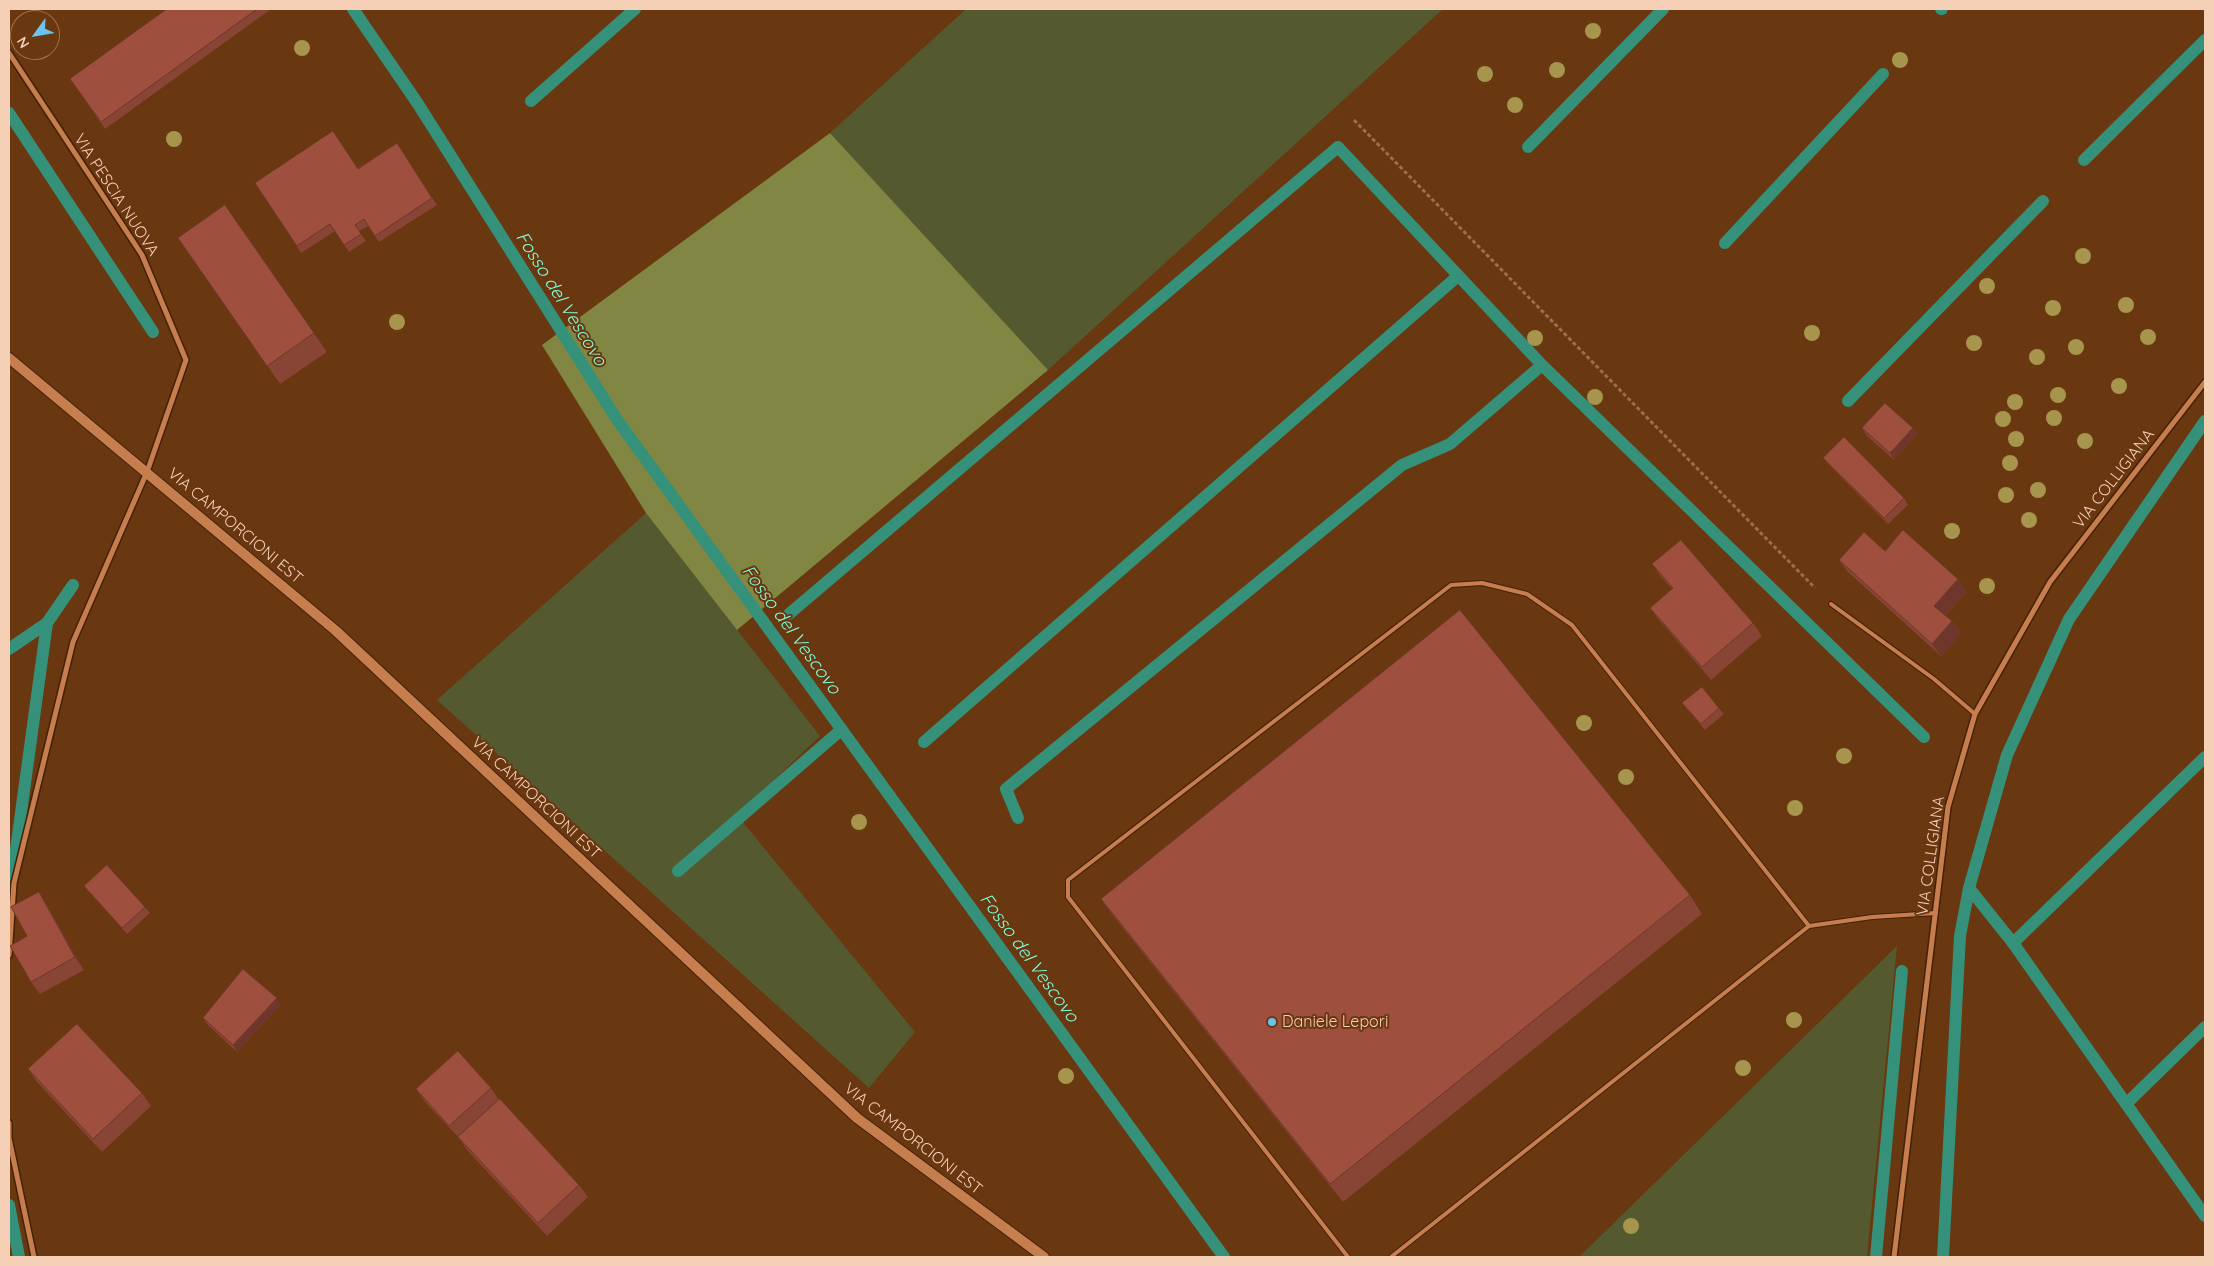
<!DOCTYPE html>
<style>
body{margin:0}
#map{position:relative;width:2214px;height:1266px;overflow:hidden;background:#693710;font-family:Quicksand,sans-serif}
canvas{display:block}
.frame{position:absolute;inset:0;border:10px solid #f6cfb7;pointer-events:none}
.north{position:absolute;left:10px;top:10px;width:50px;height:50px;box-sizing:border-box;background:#693710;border:1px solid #a17453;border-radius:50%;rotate:238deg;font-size:14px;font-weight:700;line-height:20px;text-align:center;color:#f6cfb7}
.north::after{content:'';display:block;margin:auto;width:18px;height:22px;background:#6ac3f1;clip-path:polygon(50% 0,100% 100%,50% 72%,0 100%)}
</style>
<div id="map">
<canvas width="2214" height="1266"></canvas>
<div class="frame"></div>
<div class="north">N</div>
</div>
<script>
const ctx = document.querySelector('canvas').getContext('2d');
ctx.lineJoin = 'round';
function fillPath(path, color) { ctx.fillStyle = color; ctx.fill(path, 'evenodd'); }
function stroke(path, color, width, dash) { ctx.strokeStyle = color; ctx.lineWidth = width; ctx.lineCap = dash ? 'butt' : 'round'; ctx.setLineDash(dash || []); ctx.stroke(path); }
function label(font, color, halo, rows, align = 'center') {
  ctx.font = font + ' Quicksand,sans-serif'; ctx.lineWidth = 4; ctx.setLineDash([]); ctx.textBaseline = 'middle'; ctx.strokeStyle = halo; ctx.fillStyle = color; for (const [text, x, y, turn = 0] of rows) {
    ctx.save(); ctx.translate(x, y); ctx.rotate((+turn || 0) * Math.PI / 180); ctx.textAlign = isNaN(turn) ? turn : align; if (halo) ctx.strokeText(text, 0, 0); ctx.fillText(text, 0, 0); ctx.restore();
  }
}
const green = new Path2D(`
 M 966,9 L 1443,9 L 1048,370 L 830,133 Z
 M 646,513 L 820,736 L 737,815 L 915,1032 L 869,1088 L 437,700 Z
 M 1897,946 L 1867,1257 L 1579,1257 Z`);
const forest = new Path2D(`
 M 830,133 L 1048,370 L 737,630 L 646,513 L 542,345 Z`);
const stream = new Path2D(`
 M 353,9 L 418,104 L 618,421 L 1224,1257
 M 1941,9 L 1942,9
 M 531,101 L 635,9
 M 9,113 L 153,332
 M 1528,147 L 1663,9
 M 2084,160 L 2205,40
 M 1725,243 L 1883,74
 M 1848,401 L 2043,201
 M 789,614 L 1338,147 L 1542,365 L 1924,737
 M 9,649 L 47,623
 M 924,742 L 1458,276
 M 1018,818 L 1006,789 L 1402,465 L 1450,444 L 1542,365
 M 678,871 L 841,730
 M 1969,888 L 2013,943 L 2205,1216
 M 9,900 L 47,623 L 73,585
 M 2013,943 L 2205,757
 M 2126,1104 L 2205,1027
 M 9,1205 L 19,1257
 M 1876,1257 L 1902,971
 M 1943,1257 L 1960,936 L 1969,888 L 2007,755 L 2069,619 L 2205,421`);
const path = new Path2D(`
 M 1354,120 L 1815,588`);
const lane = new Path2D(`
 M 1831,604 L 1934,679 L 1975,714
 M 1348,1257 L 1068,897 L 1068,880 L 1451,585 L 1482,583 L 1527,594 L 1572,625 L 1809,926
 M 1391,1257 L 1809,926 L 1872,917 L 1936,913`);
const street = new Path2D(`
 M 9,53 L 142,255 L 186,360 L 147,472 L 73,642 L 14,883 L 9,955
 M 9,1123 L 9,1138 L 34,1257
 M 1894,1257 L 1948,807 L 1975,714 L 2050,582 L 2205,382`);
const secondary = new Path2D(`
 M 9,358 L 335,630 L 857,1118 L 1044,1257`);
const trees = [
 [1593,31],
 [302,48],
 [1900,60],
 [1557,70],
 [1485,74],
 [1515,105],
 [174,139],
 [2083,256],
 [1987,286],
 [2126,305],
 [2053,308],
 [397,322],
 [1812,333],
 [2148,337],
 [1535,338],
 [1974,343],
 [2076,347],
 [2037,357],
 [2119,386],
 [2058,395],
 [1595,397],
 [2015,402],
 [2054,418],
 [2003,419],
 [2016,439],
 [2085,441],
 [2010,463],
 [2038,490],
 [2006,495],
 [2029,520],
 [1952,531],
 [1987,586],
 [1584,723],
 [1844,756],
 [1626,777],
 [1795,808],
 [859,822],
 [1794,1020],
 [1743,1068],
 [1066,1076],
 [1631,1226]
];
const wall = new Path2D(`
 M 167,9 L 271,9 L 105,129 L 70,79 Z
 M 397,143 L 437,205 L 379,242 L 368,226 L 359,231 L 366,241 L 349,252 L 335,231 L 301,253 L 255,183 L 358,168 Z
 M 225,205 L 327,352 L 280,384 L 178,238 Z
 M 1862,428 L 1913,428 L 1917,434 L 1894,460 L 1866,435 Z
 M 1823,458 L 1904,498 L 1908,505 L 1888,524 L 1828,464 Z
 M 1885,551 L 1958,579 L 1967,592 L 1945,616 L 1952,621 L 1961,634 L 1941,656 L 1848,572 L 1839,560 Z
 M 1652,564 L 1753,623 L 1762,636 L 1711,680 L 1659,620 L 1650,608 L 1672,589 L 1661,577 Z
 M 1682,703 L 1719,708 L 1724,714 L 1705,730 L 1687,709 Z
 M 84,886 L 145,907 L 150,913 L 127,934 L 89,892 Z
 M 1690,895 L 1702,914 L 1343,1202 L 1114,917 L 1101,899 Z
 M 47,905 L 84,970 L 40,994 L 31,982 L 27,936 Z
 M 281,1004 L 237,1052 L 208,1025 L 203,1018 Z
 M 28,1069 L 142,1093 L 151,1106 L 102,1152 L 37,1082 Z
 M 491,1088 L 499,1100 L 579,1185 L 588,1197 L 547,1236 L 467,1150 L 459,1138 L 425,1102 L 416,1089 Z`);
const shadedWall = new Path2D(`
 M 1913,428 L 1917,434 L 1894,460 L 1890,453 Z
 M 1958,579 L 1967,592 L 1943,618 L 1934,606 Z
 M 1952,621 L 1961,634 L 1941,656 L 1932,644 Z
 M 39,892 L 47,905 L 84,970 L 75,957 Z
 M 277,998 L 281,1004 L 237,1052 L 233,1045 Z`);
const building = new Path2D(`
 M 167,9 L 257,9 L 101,122 L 70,79 Z
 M 333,131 L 358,169 L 397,143 L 432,198 L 375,236 L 364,219 L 355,225 L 361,234 L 344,245 L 330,224 L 297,246 L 255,183 Z
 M 225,205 L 314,333 L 267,366 L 178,238 Z
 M 1885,403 L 1913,428 L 1890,453 L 1862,428 Z
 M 1844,437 L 1904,498 L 1884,518 L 1823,458 Z
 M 1903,530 L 1958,579 L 1934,606 L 1952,621 L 1932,644 L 1839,560 L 1864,532 L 1885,551 Z
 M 1681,540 L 1753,623 L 1702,667 L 1650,608 L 1673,588 L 1652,564 Z
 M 1460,610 L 1690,895 L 1330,1184 L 1101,899 Z
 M 1702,687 L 1719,708 L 1701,724 L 1682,703 Z
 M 107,865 L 145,907 L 122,928 L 84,886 Z
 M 39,892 L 75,957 L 31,982 L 10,946 L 27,936 L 11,907 Z
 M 243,969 L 277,998 L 233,1045 L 203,1018 Z
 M 77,1024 L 142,1093 L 93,1139 L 28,1069 Z
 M 458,1051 L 491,1088 L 449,1126 L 416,1089 Z
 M 500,1099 L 579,1185 L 538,1223 L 458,1137 Z`);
const markers = [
 [1272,1022,5,"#6ac3f1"]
];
const streetNames = [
 ["VIA PESCIA NUOVA",116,195,57],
 ["VIA COLLIGIANA",2114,479,-52],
 ["VIA CAMPORCIONI EST",235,526,40],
 ["VIA CAMPORCIONI EST",536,798,43],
 ["VIA COLLIGIANA",1931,856,-82],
 ["VIA CAMPORCIONI EST",913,1139,38]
];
const poiNames = [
 ["Daniele Lepori",1282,1022]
];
const waterNames = [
 ["Fosso del Vescovo",561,299,58],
 ["Fosso del Vescovo",791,630,54],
 ["Fosso del Vescovo",1029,958,54]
];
fillPath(green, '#55592f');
fillPath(forest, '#818742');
stroke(stream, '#36917a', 12);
stroke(lane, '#452107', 6);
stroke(street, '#452107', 8);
stroke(secondary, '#452107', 12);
stroke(path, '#9c6e4c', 3, [4, 2.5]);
stroke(lane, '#c67e4f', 4);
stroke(street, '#c67e4f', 5);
stroke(secondary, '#c67e4f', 10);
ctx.fillStyle = '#a7954d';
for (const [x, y] of trees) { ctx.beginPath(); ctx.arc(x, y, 8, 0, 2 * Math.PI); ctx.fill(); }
fillPath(wall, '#884435');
fillPath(shadedWall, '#6f372b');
fillPath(building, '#9e4f3e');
stroke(building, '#6f372b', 1);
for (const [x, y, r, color] of markers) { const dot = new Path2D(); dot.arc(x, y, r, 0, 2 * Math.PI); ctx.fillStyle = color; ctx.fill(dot); stroke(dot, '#693710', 2); }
label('16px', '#f6cfb7', '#693710', streetNames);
label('16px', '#f6cfb7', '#693710', poiNames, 'left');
label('italic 18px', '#7ffcd9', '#693710', waterNames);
</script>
